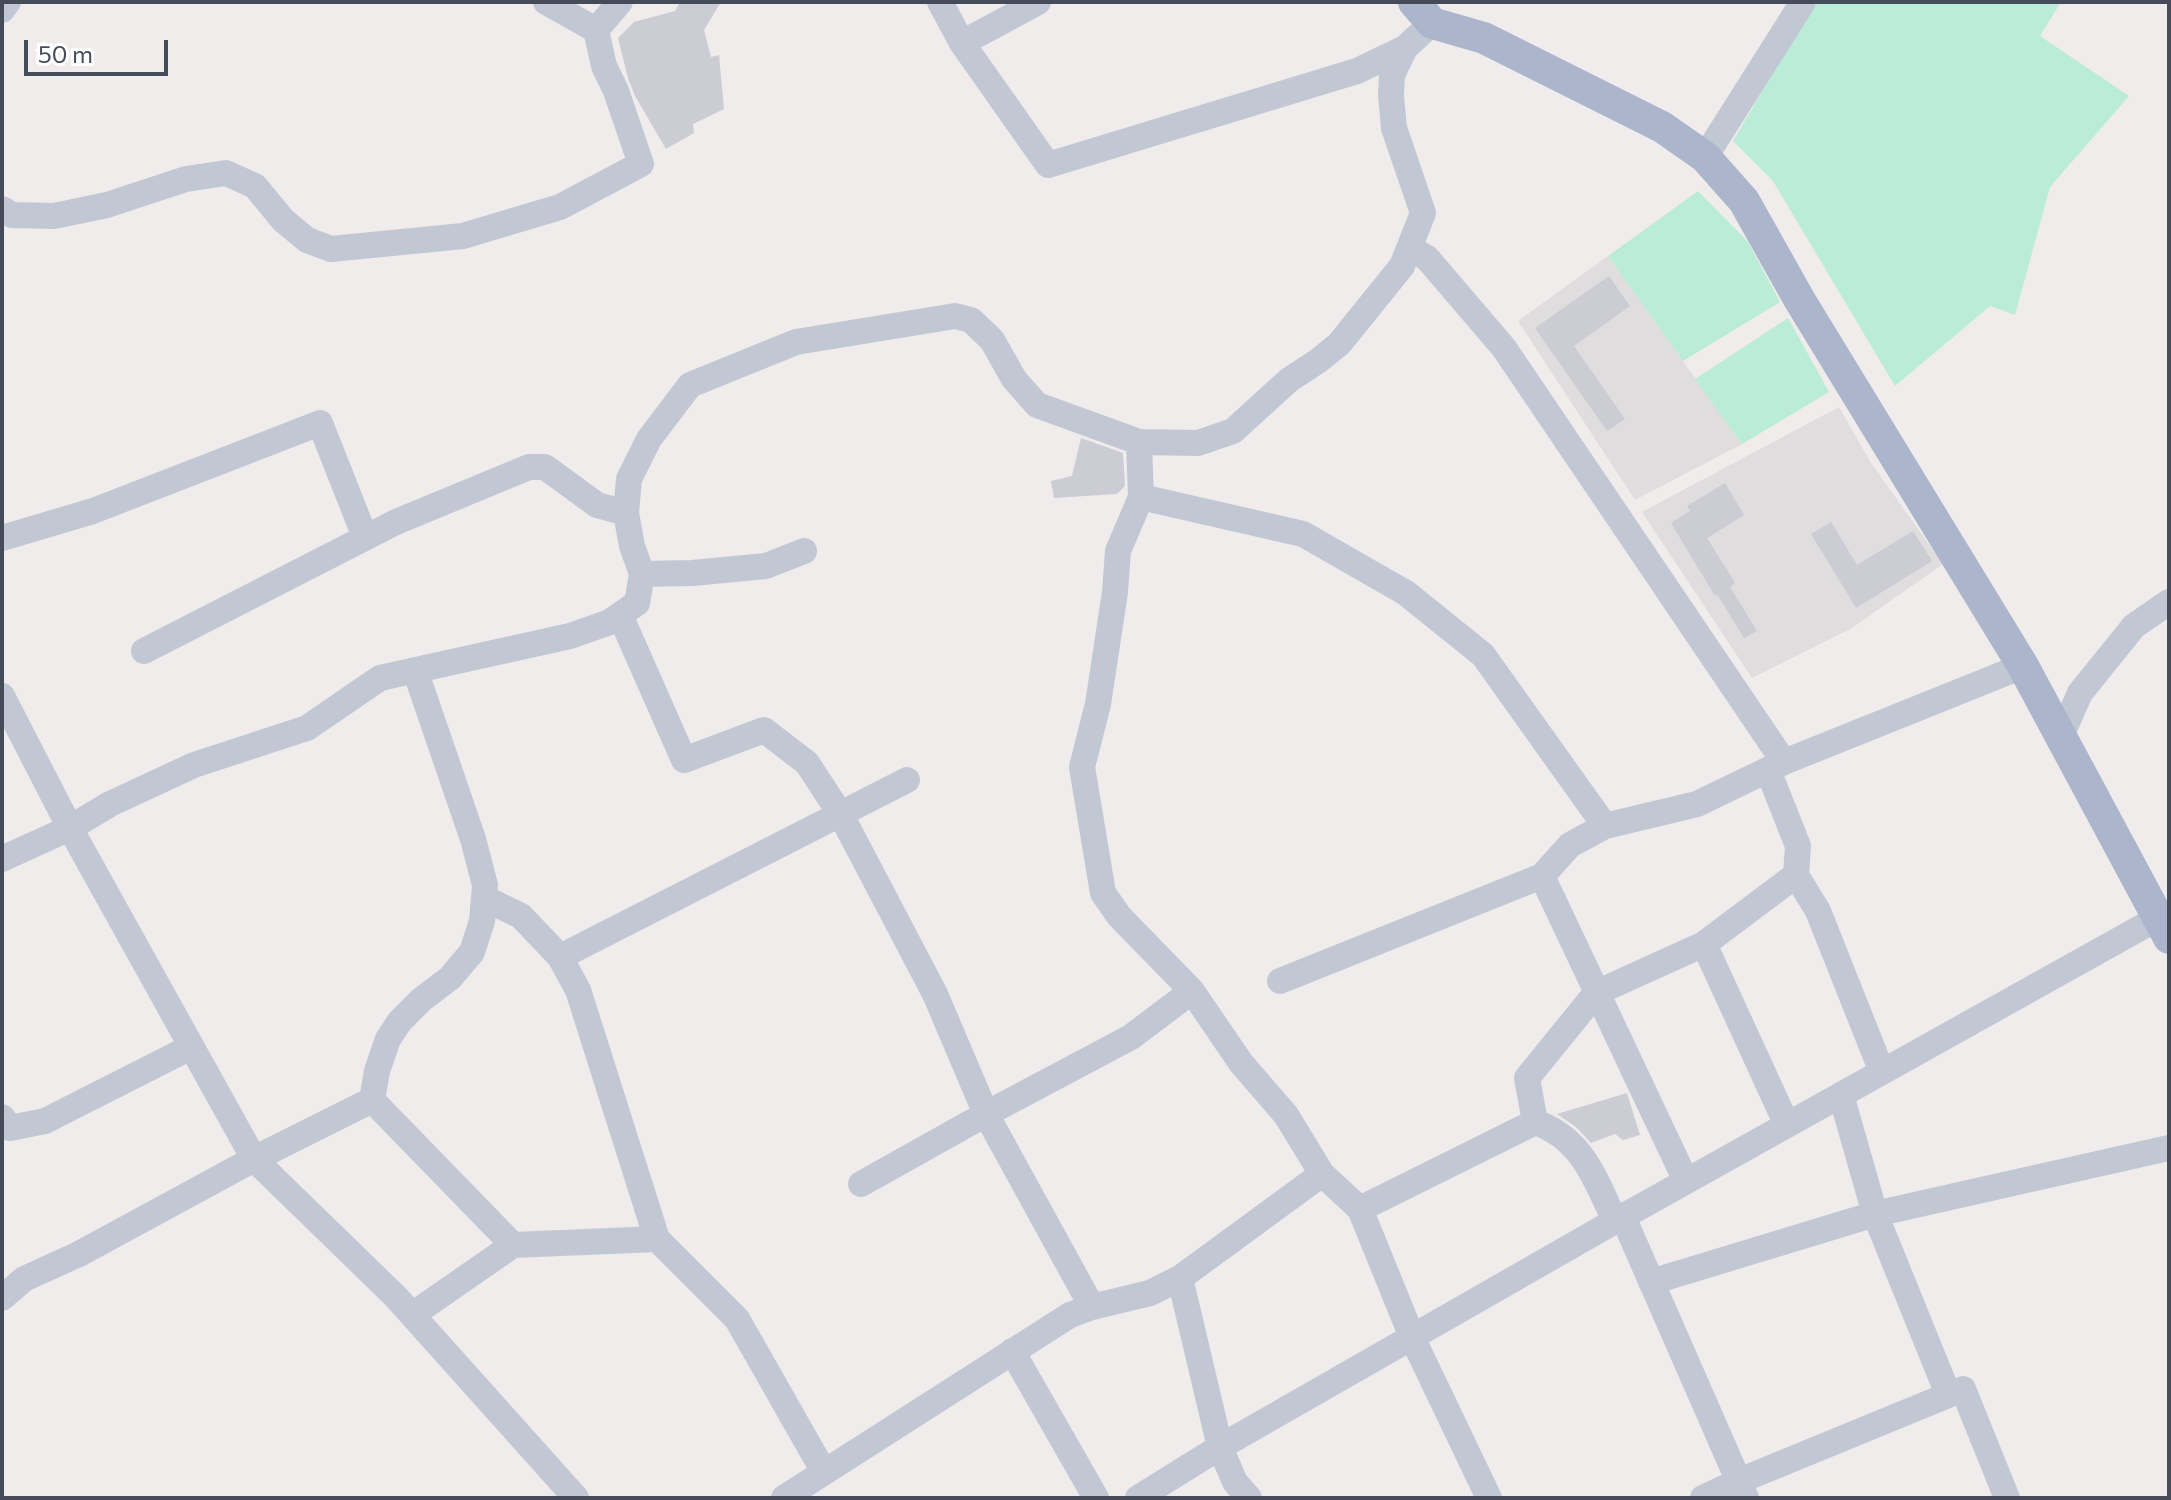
<!DOCTYPE html>
<style>
body{margin:0}
#map{position:relative;width:2171px;height:1500px;overflow:hidden;background:#efeceb;font-family:Commissioner,sans-serif}
canvas{display:block}
.frame{position:absolute;inset:0;border:4px solid #454b58;pointer-events:none}
.scale{position:absolute;left:24px;top:40px;width:144px;height:36px;box-sizing:border-box;border:4px solid #454b58;border-top:0;padding-left:10px;font-size:24px;line-height:28px;white-space:nowrap;color:#454b58;-webkit-text-stroke:6px #fff;paint-order:stroke}
</style>
<div id="map">
<canvas width="2171" height="1500"></canvas>
<div class="frame"></div>
<div class="scale">50 m</div>
</div>
<script>
const ctx = document.querySelector('canvas').getContext('2d');
ctx.lineJoin = 'round';
function fillPath(path, color) { ctx.fillStyle = color; ctx.fill(path, 'evenodd'); }
function stroke(path, color, width, dash) { ctx.strokeStyle = color; ctx.lineWidth = width; ctx.lineCap = dash ? 'butt' : 'round'; ctx.setLineDash(dash || []); ctx.stroke(path); }
const education = new Path2D(`
 M 1608,256 L 1742,444 L 1635,500 L 1518,321 Z
 M 1839,407 L 1871,463 L 1943,564 L 1852,628 L 1752,678 L 1642,512 Z`);
const green = new Path2D(`
 M 1818,2 L 2061,2 L 2040,36 L 2129,96 L 2050,187 L 2015,315 L 1990,306 L 1895,386 L 1773,181 L 1733,141 L 1783,56 Z
 M 1698,191 L 1748,242 L 1780,302 L 1683,361 L 1608,256 Z
 M 1788,318 L 1829,392 L 1742,444 L 1695,379 Z`);
const building = new Path2D(`
 M 680,2 L 721,2 L 704,30 L 711,57 L 719,55 L 724,109 L 693,124 L 694,133 L 666,149 L 635,96 L 628,78 L 618,38 L 634,22 L 675,11 Z
 M 1609,276 L 1630,306 L 1574,346 L 1625,419 L 1607,431 L 1535,328 Z
 M 1081,438 L 1123,453 L 1125,486 L 1117,494 L 1054,498 L 1051,481 L 1072,476 Z
 M 1725,483 L 1744,515 L 1707,538 L 1735,583 L 1730,587 L 1757,631 L 1744,638 L 1717,594 L 1715,596 L 1671,523 L 1690,511 L 1687,506 Z
 M 1831,522 L 1857,565 L 1913,531 L 1932,561 L 1856,608 L 1811,534 Z
 M 1627,1093 L 1640,1135 L 1623,1140 L 1615,1134 L 1591,1143 L 1576,1127 L 1557,1114 Z`);
const minor = new Path2D(`
 M 546,2 L 596,30
 M 940,2 L 962,43 L 1048,165 L 1357,71 L 1405,48 L 1432,23
 M 2,10 L 8,2
 M 962,43 L 1038,2
 M 1705,157 L 1803,2
 M 2,209 L 12,215 L 54,216 L 107,205 L 186,179 L 226,173 L 255,186 L 283,220 L 307,240 L 331,249 L 463,236 L 560,207 L 641,164 L 616,91 L 604,66 L 596,30 L 620,2
 M 1410,248 L 1427,258 L 1504,348 L 1784,762
 M 1139,442 L 1141,497 L 1118,551 L 1115,592 L 1098,704 L 1082,767 L 1103,893 L 1119,916 L 1192,991 L 1241,1063 L 1286,1115 L 1322,1174 L 1360,1209 L 1412,1337 L 1489,1498
 M 1141,497 L 1303,534 L 1406,593 L 1483,655 L 1605,826
 M 2,538 L 93,511 L 320,423 L 365,537
 M 642,574 L 692,573 L 766,566 L 804,551
 M 620,615 L 684,760 L 764,730 L 807,763 L 841,815 L 935,994 L 986,1114 L 1092,1307
 M 144,651 L 396,522 L 529,467 L 545,467 L 597,505 L 626,513
 M 2,696 L 70,828 L 254,1159 L 396,1297 L 576,1498
 M 2061,736 L 2080,693 L 2134,626 L 2169,602
 M 2,859 L 70,828 L 110,804 L 194,765 L 307,728 L 380,678 L 570,636 L 610,622 L 637,603 L 642,574 L 632,546 L 626,513 L 629,479 L 649,439 L 690,385 L 796,342 L 955,316 L 971,320 L 992,340 L 1014,379 L 1037,405 L 1139,442 L 1198,443 L 1233,431 L 1289,380 L 1318,361 L 1339,344 L 1402,266 L 1423,213 L 1394,128 L 1391,96 L 1392,75 L 1405,48
 M 1796,875 L 1818,911 L 1882,1072
 M 1542,876 L 1686,1181
 M 484,898 L 521,916 L 560,957 L 578,990 L 657,1239
 M 1704,944 L 1787,1125
 M 560,957 L 907,780
 M 1280,981 L 1542,876 L 1570,845 L 1605,826 L 1697,804 L 1784,762 L 2023,666
 M 1841,1095 L 1875,1214 L 1948,1394
 M 372,1100 L 377,1071 L 388,1039 L 400,1021 L 421,1000 L 450,978 L 472,952 L 482,921 L 485,885 L 473,839 L 415,670
 M 2,1117 L 10,1128 L 45,1121 L 191,1047
 M 1535,1122 C 1583,1139 1595,1179 1615,1221
 M 861,1184 L 986,1114 L 1131,1037 L 1192,991
 M 1360,1209 L 1535,1122 L 1527,1078 L 1596,993 L 1704,944 L 1796,875 L 1798,846 L 1768,770
 M 1623,1217 L 1746,1498
 M 513,1245 L 657,1239 L 737,1319 L 824,1472
 M 1180,1278 L 1220,1447 L 1235,1482 L 1249,1498
 M 1651,1282 L 1875,1214 L 2169,1148
 M 2,1298 L 24,1279 L 79,1254 L 254,1159 L 372,1100 L 513,1245 L 412,1315
 M 1012,1351 L 1096,1498
 M 784,1498 L 1070,1315 L 1092,1307 L 1150,1293 L 1180,1278 L 1322,1174
 M 1138,1498 L 1220,1447 L 1615,1221 L 2158,918
 M 1703,1498 L 1739,1481 L 1963,1389 L 2007,1498`);
const major = new Path2D(`
 M 1414,2 L 1432,23 L 1484,38 L 1662,127 L 1705,157 L 1744,201 L 1799,299 L 2023,666 L 2169,938`);
fillPath(education, '#dfdddd');
fillPath(green, '#baecd7');
fillPath(building, '#cbccd4');
stroke(minor, '#c2c8d3', 26);
stroke(major, '#abb5cb', 32);
</script>
